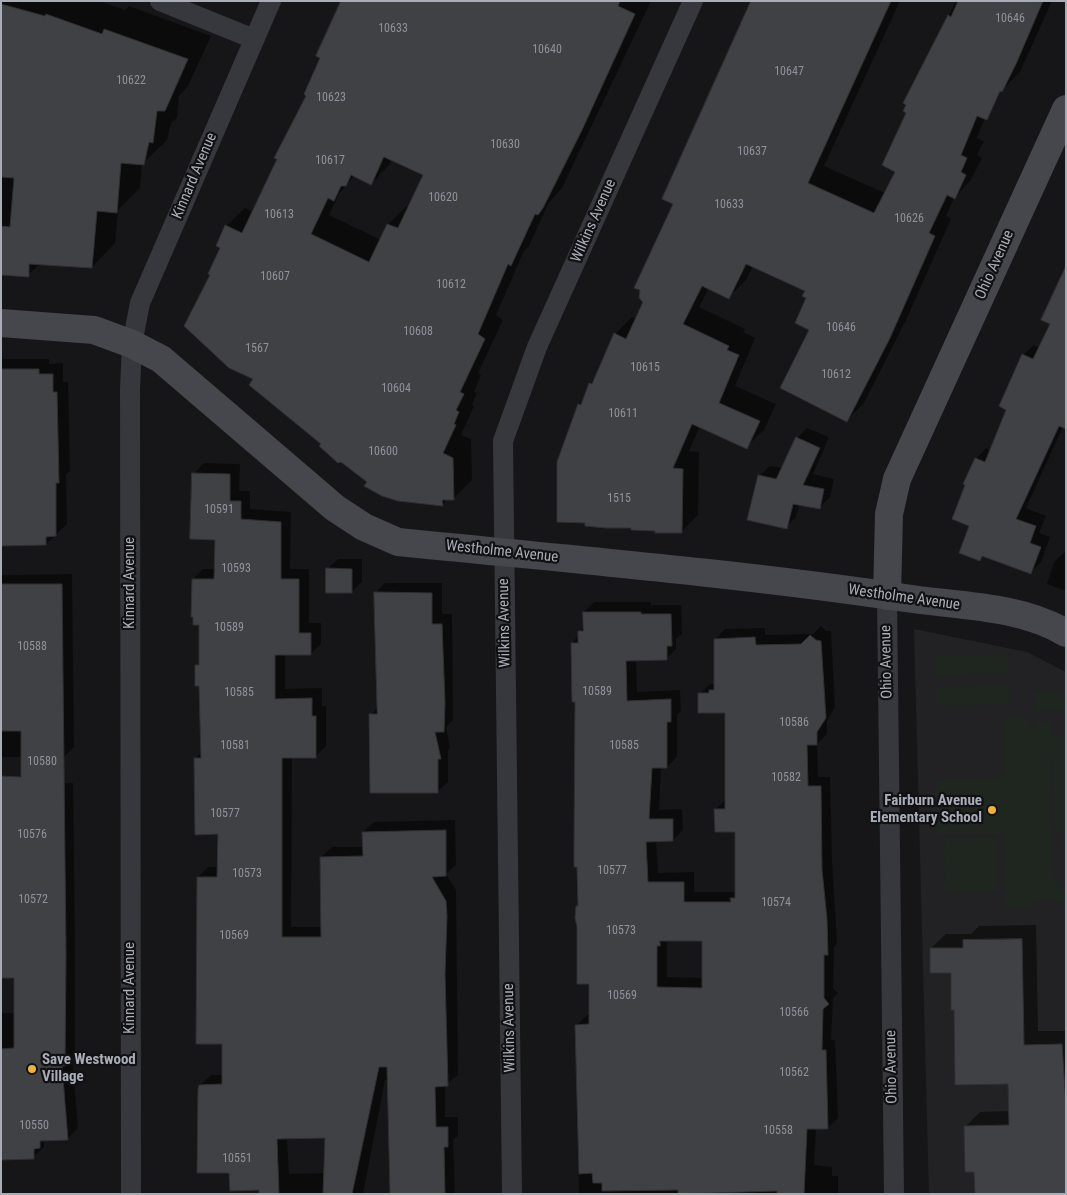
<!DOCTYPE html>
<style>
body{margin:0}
#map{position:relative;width:1067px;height:1195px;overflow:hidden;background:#161618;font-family:"Roboto Condensed",sans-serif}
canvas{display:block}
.frame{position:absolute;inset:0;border:2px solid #a8adb8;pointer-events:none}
</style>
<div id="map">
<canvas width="1067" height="1195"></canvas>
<div class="frame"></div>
</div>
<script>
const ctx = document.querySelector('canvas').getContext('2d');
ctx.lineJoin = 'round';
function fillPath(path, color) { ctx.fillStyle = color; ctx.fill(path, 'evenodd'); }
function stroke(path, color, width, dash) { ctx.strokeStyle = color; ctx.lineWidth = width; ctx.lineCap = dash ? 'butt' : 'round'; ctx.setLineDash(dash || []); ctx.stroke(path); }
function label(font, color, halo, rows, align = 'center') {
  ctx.font = font + ' "Roboto Condensed",sans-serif'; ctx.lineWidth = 4.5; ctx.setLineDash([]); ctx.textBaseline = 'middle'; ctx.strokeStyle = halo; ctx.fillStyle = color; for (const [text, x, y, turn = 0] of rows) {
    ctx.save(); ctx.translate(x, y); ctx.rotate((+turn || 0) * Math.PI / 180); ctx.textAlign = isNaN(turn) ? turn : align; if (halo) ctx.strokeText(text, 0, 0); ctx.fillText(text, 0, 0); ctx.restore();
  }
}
const built = new Path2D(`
 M 914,629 L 1027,652 L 1066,672 L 1066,1194 L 929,1194 Z`);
const green = new Path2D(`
 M 1008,654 L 1008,673 L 936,675 L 936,656 Z
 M 1009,685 L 1010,704 L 937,706 L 937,687 Z
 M 1066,691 L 1066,710 L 1035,711 L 1035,692 Z
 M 1004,718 L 1026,718 L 1035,729 L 1036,722 L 1051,721 L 1051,739 L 1066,730 L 1066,745 L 1053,758 L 1050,768 L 1052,870 L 1059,886 L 1066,891 L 1066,907 L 1054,899 L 1037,900 L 1031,907 L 1005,907 L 1004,834 L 937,834 L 937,779 L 1004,778 Z
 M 1066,749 L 1066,835 L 1058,832 L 1054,825 L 1052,768 L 1053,762 Z
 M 997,838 L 998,892 L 945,893 L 944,839 Z`);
const shadow = new Path2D(`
 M 1,1 L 99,1 L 125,10 L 129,6 L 211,36 L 188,86 L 179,96 L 177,118 L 171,123 L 167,140 L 142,164 L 140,188 L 118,210 L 115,243 L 92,267 L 41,263 L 28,275 L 1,273 Z
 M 342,1 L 651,1 L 562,188 L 548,204 L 529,246 L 524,251 L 496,315 L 503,320 L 478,373 L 481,375 L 474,392 L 477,393 L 472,405 L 474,406 L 461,435 L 471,439 L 472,480 L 453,499 L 448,499 L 442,505 L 368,482 L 323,444 L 255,378 L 211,275 L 226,226 L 245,208 L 253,212 L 307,95 ZM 392,159 L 425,174 L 409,207 L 407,206 L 388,224 L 381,240 L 329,215 L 339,194 L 354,176 L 371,184 L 389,165 Z
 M 752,1 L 900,1 L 824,166 L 885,193 L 896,171 L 908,112 L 908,104 L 905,103 L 956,1 L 1052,1 L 1020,72 L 1003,89 L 991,83 L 992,101 L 977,138 L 984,141 L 977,155 L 982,158 L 971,180 L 954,198 L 946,216 L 951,219 L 906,320 L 864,403 L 847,420 L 811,329 L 806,290 L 753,266 L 746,280 L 729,297 L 709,288 L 699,307 L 745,329 L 743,332 L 755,338 L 735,386 L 776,404 L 764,430 L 746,447 L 700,426 L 689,451 L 699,452 L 698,515 L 681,532 L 586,525 L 579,405 L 584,399 L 591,383 L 597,377 L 615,334 L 632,317 L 636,319 L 644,302 L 675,203 Z
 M 1066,269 L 1063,427 L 1026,508 L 1046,516 L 1039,533 L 1050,537 L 1041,562 L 1031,572 L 984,555 L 980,559 L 971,525 L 976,459 L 986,448 L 991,451 L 1008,409 L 1023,355 L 1034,345 L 1040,348 L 1052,323 Z
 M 1,359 L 49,359 L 49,364 L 63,363 L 63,382 L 68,382 L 70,471 L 66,474 L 67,524 L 46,544 L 1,545 Z
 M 807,428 L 829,437 L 813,474 L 834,479 L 830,497 L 819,508 L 800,504 L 796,517 L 786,527 L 759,476 L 770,466 L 783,468 L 797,438 Z
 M 204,463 L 240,464 L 239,491 L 250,491 L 250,509 L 291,512 L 290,569 L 309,569 L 309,623 L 321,623 L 321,644 L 310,654 L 285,654 L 285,689 L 322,688 L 322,706 L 326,706 L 326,746 L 316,756 L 292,756 L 291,927 L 322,927 L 321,857 L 332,847 L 364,847 L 363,832 L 374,822 L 455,820 L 456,865 L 446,874 L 456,890 L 458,1075 L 445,1085 L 445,1117 L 458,1117 L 458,1136 L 453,1140 L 455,1194 L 391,1194 L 388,1080 L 385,1080 L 363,1194 L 260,1194 L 260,1189 L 230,1171 L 200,1085 L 211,1075 L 223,1075 L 223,1043 L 198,877 L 208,867 L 219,867 L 219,833 L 196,758 L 202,752 L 200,685 L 197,666 L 200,662 L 200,624 L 193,579 L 203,569 L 216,569 L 216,538 L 194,474 ZM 326,1137 L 325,1173 L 289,1174 L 287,1138 Z
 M 1065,552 L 1066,552 L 1066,591 L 1047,584 L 1054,562 Z
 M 338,559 L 362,559 L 362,582 L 351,592 L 327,569 Z
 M 72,574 L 74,747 L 64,757 L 1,757 L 1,575 Z
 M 385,583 L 442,583 L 442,614 L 452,614 L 453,720 L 446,727 L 450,748 L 448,750 L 448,782 L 437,792 L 371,715 L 378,707 L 375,593 Z
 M 594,602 L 651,602 L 651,605 L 681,605 L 682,634 L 676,639 L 676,649 L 666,659 L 636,659 L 637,692 L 680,690 L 681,711 L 677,715 L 677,757 L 667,767 L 661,767 L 659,810 L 682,809 L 683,830 L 673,840 L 656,840 L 658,873 L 694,872 L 694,892 L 737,892 L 736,831 L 716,809 L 726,799 L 726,712 L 700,694 L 710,684 L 715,684 L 715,640 L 725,629 L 765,628 L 765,635 L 813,634 L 821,626 L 826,631 L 831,631 L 835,707 L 827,721 L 827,734 L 817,744 L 818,777 L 830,777 L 832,860 L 837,943 L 834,947 L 833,988 L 838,993 L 833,998 L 831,1040 L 835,1040 L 838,1118 L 828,1128 L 816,1128 L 814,1165 L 832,1167 L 832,1176 L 838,1176 L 838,1194 L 579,1194 L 577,1025 L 587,1015 L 590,1015 L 591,983 L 579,905 L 577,701 L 573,643 L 584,626 L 584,612 ZM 667,940 L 703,940 L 704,978 L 667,977 Z
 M 73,783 L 75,943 L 75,1055 L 72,1057 L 78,1128 L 67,1139 L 47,1140 L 44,1143 L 44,1147 L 33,1157 L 1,1159 L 1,1013 L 15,1013 L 15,977 L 1,787 Z
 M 1036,925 L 1038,1031 L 1066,1031 L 1066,1194 L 976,1170 L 966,1126 L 980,1112 L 1010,1111 L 1009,1083 L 955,1009 L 952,971 L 931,948 L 946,934 L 971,934 L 979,926 Z`);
const building = new Path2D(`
 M 341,1 L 620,1 L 618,6 L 635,14 L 582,130 L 543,208 L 538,215 L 535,214 L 511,266 L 508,264 L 478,334 L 485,339 L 460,392 L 464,394 L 456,410 L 459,412 L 454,424 L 456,425 L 443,453 L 453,458 L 454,500 L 442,500 L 443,506 L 398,501 L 382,496 L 364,486 L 367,482 L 341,462 L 338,463 L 319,446 L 321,444 L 249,385 L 253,379 L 229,368 L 184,326 L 210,275 L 208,274 L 220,248 L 216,246 L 225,225 L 242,233 L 277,159 L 274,158 L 306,96 L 304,94 L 320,58 L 316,56 ZM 384,157 L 423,175 L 398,228 L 387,224 L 369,262 L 311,234 L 328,198 L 334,201 L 341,186 L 346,186 L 351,175 L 371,185 Z
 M 751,1 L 891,1 L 808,183 L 874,213 L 895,172 L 882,165 L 906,113 L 903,111 L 906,105 L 903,103 L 948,15 L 951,17 L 958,1 L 1043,1 L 1016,64 L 1002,92 L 1000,91 L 987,120 L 977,116 L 961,155 L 967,158 L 961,172 L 966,175 L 955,199 L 947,195 L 929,233 L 935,236 L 890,338 L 847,422 L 780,388 L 809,330 L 795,323 L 806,298 L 802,296 L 805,291 L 746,264 L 729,299 L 702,286 L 683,324 L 729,346 L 727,350 L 739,355 L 719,403 L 760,421 L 747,449 L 692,424 L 673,468 L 683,469 L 682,533 L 655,533 L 655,531 L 631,530 L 631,528 L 607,528 L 585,526 L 585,523 L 557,522 L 557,462 L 578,404 L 581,405 L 589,383 L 592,384 L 614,333 L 626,339 L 643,302 L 639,298 L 640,290 L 634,288 L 673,204 L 662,199 Z
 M 1,4 L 45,16 L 46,14 L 102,34 L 104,29 L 188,59 L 165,111 L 157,111 L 153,143 L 149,142 L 144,165 L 121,163 L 117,213 L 97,211 L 92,268 L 29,264 L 29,277 L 1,275 L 1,226 L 10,227 L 14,178 L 1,177 Z
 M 1066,266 L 1066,429 L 1059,426 L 1016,519 L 1036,526 L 1030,543 L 1041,547 L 1031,574 L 982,556 L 980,561 L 959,553 L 969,526 L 952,519 L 965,485 L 963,484 L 975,458 L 985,462 L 1006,410 L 999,406 L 1022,354 L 1033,359 L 1050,324 L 1041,320 Z
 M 1,369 L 39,369 L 39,374 L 53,374 L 53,392 L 57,392 L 59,483 L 56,483 L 56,536 L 46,537 L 46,545 L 1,546 Z
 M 796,437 L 820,448 L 803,485 L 824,489 L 820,509 L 793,504 L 787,529 L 747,520 L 758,475 L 776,479 Z
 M 192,473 L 230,474 L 230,501 L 241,501 L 241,519 L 281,522 L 281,579 L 299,579 L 299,633 L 311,633 L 311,655 L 275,655 L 275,699 L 312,698 L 312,716 L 316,716 L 316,758 L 282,758 L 282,937 L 321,937 L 320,857 L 363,856 L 362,832 L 446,830 L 446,876 L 432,877 L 446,901 L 447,916 L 445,974 L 448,1086 L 435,1087 L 436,1127 L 448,1127 L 448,1147 L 444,1147 L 445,1194 L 390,1194 L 387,1067 L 379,1067 L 352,1194 L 323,1194 L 325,1138 L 277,1139 L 279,1194 L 259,1194 L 259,1190 L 230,1191 L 229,1173 L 197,1173 L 198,1089 L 199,1085 L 222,1084 L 222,1044 L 196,1044 L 197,877 L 217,877 L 218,834 L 195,835 L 194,758 L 201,758 L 199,686 L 195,686 L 195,665 L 199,665 L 199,625 L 193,625 L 193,617 L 191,617 L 192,579 L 214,579 L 215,540 L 190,539 Z
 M 326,568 L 352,569 L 352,593 L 326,593 Z
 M 1,584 L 62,584 L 66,954 L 65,1066 L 62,1066 L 68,1140 L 40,1141 L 40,1148 L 34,1149 L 34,1159 L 1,1160 L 1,1049 L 14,1048 L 14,978 L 1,978 L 1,776 L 21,777 L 21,731 L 1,731 Z
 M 374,592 L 432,593 L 432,624 L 442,624 L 445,703 L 444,732 L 435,732 L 441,759 L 438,759 L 438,793 L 370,793 L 369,714 L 377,714 Z
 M 583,612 L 641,612 L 641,614 L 671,614 L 672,646 L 667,646 L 667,660 L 626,661 L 627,701 L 671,699 L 671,722 L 667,722 L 667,768 L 652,768 L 649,819 L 673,819 L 673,841 L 646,842 L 648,882 L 684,882 L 684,902 L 731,902 L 730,898 L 735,898 L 735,832 L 715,832 L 714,809 L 725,809 L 725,713 L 698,713 L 698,693 L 709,693 L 709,690 L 714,690 L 714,639 L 755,637 L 756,645 L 801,644 L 810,635 L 816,640 L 821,641 L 826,718 L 817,732 L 817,745 L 807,745 L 808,786 L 821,786 L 822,870 L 827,919 L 828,955 L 824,955 L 824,998 L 829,1004 L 823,1009 L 822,1050 L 826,1050 L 828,1129 L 807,1129 L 804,1194 L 777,1194 L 777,1191 L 678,1194 L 678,1190 L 602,1191 L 602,1183 L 593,1183 L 592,1173 L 579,1174 L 575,1025 L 589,1024 L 589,984 L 577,984 L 577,926 L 575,918 L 576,906 L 578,906 L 577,867 L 574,867 L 574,847 L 575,702 L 572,702 L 571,643 L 578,643 L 578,631 L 583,631 ZM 660,941 L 702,941 L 702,988 L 657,987 L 657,946 L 660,946 Z
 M 1022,939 L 1024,1045 L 1062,1044 L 1066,1106 L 1066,1194 L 975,1194 L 974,1172 L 965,1172 L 964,1126 L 1009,1125 L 1008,1084 L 955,1085 L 954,1010 L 951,1010 L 951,973 L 930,973 L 930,948 L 963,948 L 963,940 Z`);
const street = new Path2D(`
 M 160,1 L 254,39
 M 887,596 L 894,1194
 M 131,1194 L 130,389 L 132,344 L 140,303 L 271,1
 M 512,1194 L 503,441 L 537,347 L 693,1`);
const secondary = new Path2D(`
 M 1,323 L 94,330 L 132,344 L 161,359 L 335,508 L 364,527 L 398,542 C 567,559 736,573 905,598 C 958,606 1019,605 1066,633
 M 887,596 L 889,514 L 897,479 L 1066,109`);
const markers = [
 [992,810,5,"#f2b134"],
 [32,1069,5,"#f2b134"]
];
const numberNames = [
 ["10646",1010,19],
 ["10633",393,29],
 ["10640",547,50],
 ["10647",789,72],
 ["10622",131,81],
 ["10623",331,98],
 ["10630",505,145],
 ["10637",752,152],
 ["10617",330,161],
 ["10620",443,198],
 ["10633",729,205],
 ["10613",279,215],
 ["10626",909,219],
 ["10607",275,277],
 ["10612",451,285],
 ["10646",841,328],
 ["10608",418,332],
 ["1567",257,349],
 ["10615",645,368],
 ["10612",836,375],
 ["10604",396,389],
 ["10611",623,414],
 ["10600",383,452],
 ["1515",619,499],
 ["10591",219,510],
 ["10593",236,569],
 ["10589",229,628],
 ["10588",32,647],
 ["10589",597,692],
 ["10585",239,693],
 ["10586",794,723],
 ["10581",235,746],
 ["10585",624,746],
 ["10580",42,762],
 ["10582",786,778],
 ["10577",225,814],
 ["10576",32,835],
 ["10577",612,871],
 ["10573",247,874],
 ["10572",33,900],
 ["10574",776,903],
 ["10573",621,931],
 ["10569",234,936],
 ["10569",622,996],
 ["10566",794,1013],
 ["10562",794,1073],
 ["10550",34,1126],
 ["10558",778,1131],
 ["10551",237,1159]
];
const streetNames = [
 ["Kinnard Avenue",195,176,-67],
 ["Wilkins Avenue",594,221,-66],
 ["Ohio Avenue",995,265,-66],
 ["Westholme Avenue",502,552,6],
 ["Kinnard Avenue",130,583,-90],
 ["Westholme Avenue",904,598,8],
 ["Wilkins Avenue",505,623,-91],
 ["Ohio Avenue",887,662,-91],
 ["Kinnard Avenue",130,988,-90],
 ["Wilkins Avenue",510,1028,-91],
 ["Ohio Avenue",892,1067,-91]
];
const poiNames = [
 ["Fairburn Avenue",982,801],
 ["Elementary School",982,818],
 ["Save Westwood",42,1060,"left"],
 ["Village",42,1077,"left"]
];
fillPath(built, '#222225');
fillPath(green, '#1e261f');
fillPath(shadow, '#0007');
fillPath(building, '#404145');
stroke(building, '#303034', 1);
stroke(street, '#37383d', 20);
stroke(secondary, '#45474d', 28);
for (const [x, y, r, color] of markers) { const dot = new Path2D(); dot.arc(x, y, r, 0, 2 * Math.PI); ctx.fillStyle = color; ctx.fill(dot); stroke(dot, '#111113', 2); }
label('12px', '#8e929b', null, numberNames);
label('15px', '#a8adb8', '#111113', streetNames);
label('bold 15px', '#a8adb8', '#111113', poiNames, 'right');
</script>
